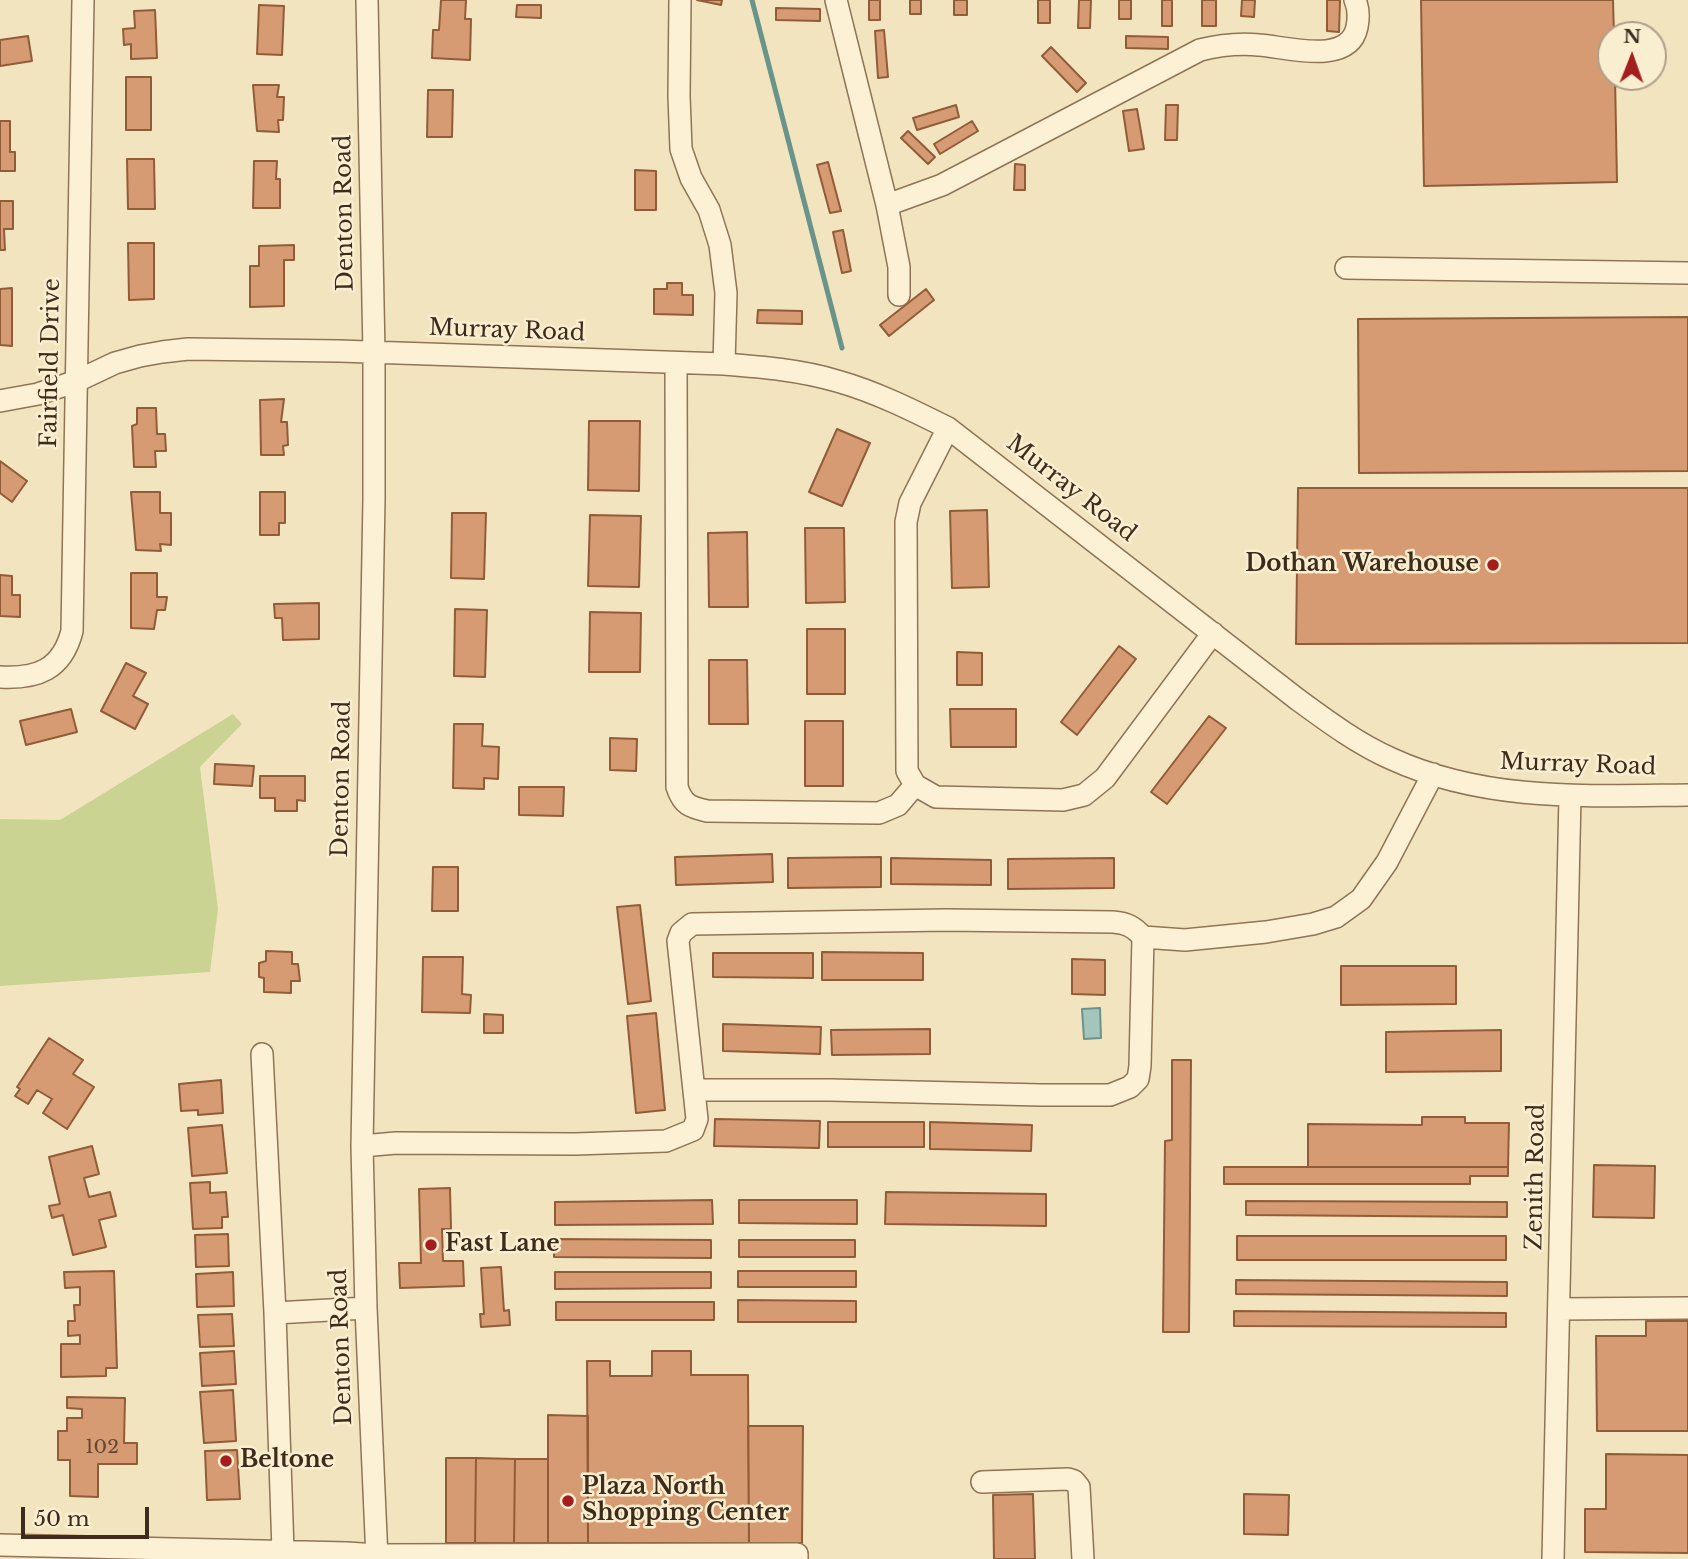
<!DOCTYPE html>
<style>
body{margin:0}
#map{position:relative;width:1688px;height:1559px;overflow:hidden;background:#f3e4c0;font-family:"Libre Baskerville",serif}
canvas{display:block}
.north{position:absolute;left:1597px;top:21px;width:70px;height:70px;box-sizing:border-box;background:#faeed1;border:2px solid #aea089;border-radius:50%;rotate:1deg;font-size:19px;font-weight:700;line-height:28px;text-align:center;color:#3d2c1c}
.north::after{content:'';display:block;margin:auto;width:24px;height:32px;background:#a51e1f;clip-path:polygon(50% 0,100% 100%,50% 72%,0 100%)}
.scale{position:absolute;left:21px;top:1507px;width:128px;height:32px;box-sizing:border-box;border:4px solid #3d2c1c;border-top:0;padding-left:9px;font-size:21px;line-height:24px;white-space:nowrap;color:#3d2c1c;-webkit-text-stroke:5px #faeed1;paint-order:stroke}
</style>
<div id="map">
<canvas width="1688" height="1559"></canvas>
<div class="north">N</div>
<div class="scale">50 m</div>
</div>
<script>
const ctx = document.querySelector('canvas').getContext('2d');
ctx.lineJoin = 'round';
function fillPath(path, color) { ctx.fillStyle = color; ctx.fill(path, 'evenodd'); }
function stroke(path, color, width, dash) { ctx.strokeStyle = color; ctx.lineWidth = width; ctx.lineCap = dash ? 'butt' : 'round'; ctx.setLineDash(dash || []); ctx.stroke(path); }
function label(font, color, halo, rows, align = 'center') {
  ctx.font = font + ' "Libre Baskerville",serif'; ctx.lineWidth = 5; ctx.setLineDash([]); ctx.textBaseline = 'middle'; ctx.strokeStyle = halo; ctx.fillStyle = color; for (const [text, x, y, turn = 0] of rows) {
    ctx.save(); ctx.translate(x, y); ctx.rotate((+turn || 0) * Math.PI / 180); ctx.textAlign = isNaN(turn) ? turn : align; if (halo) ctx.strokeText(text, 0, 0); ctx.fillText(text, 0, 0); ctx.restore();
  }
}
const green = new Path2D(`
 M 233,714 L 242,724 L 200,767 L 218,909 L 210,972 L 0,986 L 0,819 L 60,820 Z`);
const water = new Path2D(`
 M 1100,1008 L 1101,1038 L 1084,1039 L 1082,1009 Z`);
const stream = new Path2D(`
 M 752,0 L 842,348`);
const building = new Path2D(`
 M 441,0 L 466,0 L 465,19 L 471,19 L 470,60 L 432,58 L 433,30 L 439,30 Z
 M 697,0 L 722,0 L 721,5 Z
 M 869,0 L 880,0 L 880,20 L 869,20 Z
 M 910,0 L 921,0 L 921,14 L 910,14 Z
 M 954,0 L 967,0 L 967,15 L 954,15 Z
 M 1038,0 L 1050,0 L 1050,23 L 1038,23 Z
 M 1079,0 L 1091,0 L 1090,28 L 1078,28 Z
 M 1119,0 L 1131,0 L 1131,19 L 1119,19 Z
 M 1162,0 L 1172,0 L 1172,26 L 1162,26 Z
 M 1202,0 L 1216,0 L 1216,26 L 1202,26 Z
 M 1242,0 L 1255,0 L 1254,17 L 1241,16 Z
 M 1327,0 L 1340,0 L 1339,32 L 1327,31 Z
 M 1421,0 L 1613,0 L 1614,35 L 1611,35 L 1611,77 L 1615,77 L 1617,182 L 1424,186 Z
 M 259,5 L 284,6 L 282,55 L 257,54 Z
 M 517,5 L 541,5 L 541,18 L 516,17 Z
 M 776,8 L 820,9 L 820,21 L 776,20 Z
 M 155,10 L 157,58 L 131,59 L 131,44 L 124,45 L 123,29 L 135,28 L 134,11 Z
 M 884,30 L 888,77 L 878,78 L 875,31 Z
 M 28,36 L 32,61 L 0,66 L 0,40 Z
 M 1126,36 L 1168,37 L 1168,49 L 1126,48 Z
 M 1051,47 L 1086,83 L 1077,92 L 1042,56 Z
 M 126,77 L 151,77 L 151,130 L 126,130 Z
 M 253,85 L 279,85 L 277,97 L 284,97 L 283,120 L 278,120 L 279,132 L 257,131 Z
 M 428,90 L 453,90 L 452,137 L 427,137 Z
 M 956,105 L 959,117 L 917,130 L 913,118 Z
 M 1166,105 L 1178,105 L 1177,140 L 1165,140 Z
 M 1137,109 L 1144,149 L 1129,151 L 1123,111 Z
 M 0,121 L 10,121 L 10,152 L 15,152 L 15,171 L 0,171 Z
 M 972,121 L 978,131 L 940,154 L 934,144 Z
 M 908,131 L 935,157 L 928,164 L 901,138 Z
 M 127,159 L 154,159 L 155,209 L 128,209 Z
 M 254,161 L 277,161 L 276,179 L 280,179 L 280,208 L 253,208 Z
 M 828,162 L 841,211 L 830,213 L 817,165 Z
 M 1015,164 L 1025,165 L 1025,190 L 1014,190 Z
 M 635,170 L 656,171 L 656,210 L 635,210 Z
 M 0,201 L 13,201 L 13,229 L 4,229 L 5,250 L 0,250 Z
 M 843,230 L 851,271 L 842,273 L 833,232 Z
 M 128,243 L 154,243 L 154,299 L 129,300 Z
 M 294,245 L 294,260 L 284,260 L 284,306 L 250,307 L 250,266 L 259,266 L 259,246 Z
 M 667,283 L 682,283 L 682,295 L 693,295 L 693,315 L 654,314 L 654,289 L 667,289 Z
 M 12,288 L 12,346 L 0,345 L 0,289 Z
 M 926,289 L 934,300 L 889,336 L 880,325 Z
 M 758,310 L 802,311 L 802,324 L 757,323 Z
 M 1688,317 L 1688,471 L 1359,473 L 1358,319 Z
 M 284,399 L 281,422 L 287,422 L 288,445 L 283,446 L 284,455 L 261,455 L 260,400 Z
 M 137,408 L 156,408 L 157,434 L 165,434 L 166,451 L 155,451 L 156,467 L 134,467 L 132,426 L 137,424 Z
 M 589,421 L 640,421 L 639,491 L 588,490 Z
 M 837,429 L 870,443 L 842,506 L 809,492 Z
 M 0,461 L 27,481 L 12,502 L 0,493 Z
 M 1298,488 L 1688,488 L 1688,643 L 1296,644 Z
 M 131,492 L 160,492 L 160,513 L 171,513 L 171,545 L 160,544 L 161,551 L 136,550 Z
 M 260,492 L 285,492 L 285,523 L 279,523 L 279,535 L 260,535 Z
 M 987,510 L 989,587 L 952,588 L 950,511 Z
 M 452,513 L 486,513 L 484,579 L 451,578 Z
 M 590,515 L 641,516 L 639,587 L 588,586 Z
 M 805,528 L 844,528 L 845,602 L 806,603 Z
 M 747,532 L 748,607 L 709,607 L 708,533 Z
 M 131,573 L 157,573 L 157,597 L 167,597 L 165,610 L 157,610 L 154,629 L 131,628 Z
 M 0,575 L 12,576 L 12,595 L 20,595 L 20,617 L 0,616 Z
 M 319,603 L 319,639 L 283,640 L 282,618 L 275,618 L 274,604 Z
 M 455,609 L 487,610 L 485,677 L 454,676 Z
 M 590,612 L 641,613 L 640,672 L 589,672 Z
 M 807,629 L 845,629 L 845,694 L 807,694 Z
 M 1119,646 L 1136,659 L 1077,735 L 1061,722 Z
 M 957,652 L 982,653 L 982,685 L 957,685 Z
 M 709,660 L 747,660 L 748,724 L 709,724 Z
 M 126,663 L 146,673 L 133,696 L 148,704 L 135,729 L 101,711 Z
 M 71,709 L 77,732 L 26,745 L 20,721 Z
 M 950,709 L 1016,709 L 1016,747 L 951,747 Z
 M 1209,716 L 1226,728 L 1167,804 L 1151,792 Z
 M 805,721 L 843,721 L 843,786 L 805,786 Z
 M 454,724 L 483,724 L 482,746 L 499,747 L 498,779 L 484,778 L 484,789 L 453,788 Z
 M 610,738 L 637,739 L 636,771 L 610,770 Z
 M 215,764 L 254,766 L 252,786 L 214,784 Z
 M 260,776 L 305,776 L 305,801 L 297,800 L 297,811 L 275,811 L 275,798 L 260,798 Z
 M 519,787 L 564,787 L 563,816 L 519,815 Z
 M 772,854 L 773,882 L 676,885 L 675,857 Z
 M 881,857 L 881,887 L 788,888 L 788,858 Z
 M 891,858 L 991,860 L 991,885 L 891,884 Z
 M 1114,858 L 1114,888 L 1008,889 L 1008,859 Z
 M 433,867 L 458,867 L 458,911 L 432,911 Z
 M 640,905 L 651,1001 L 628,1004 L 617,907 Z
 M 266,951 L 292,952 L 292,964 L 298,964 L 300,981 L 291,981 L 291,993 L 264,992 L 264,978 L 259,977 L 259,963 L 266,961 Z
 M 822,952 L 923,953 L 923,980 L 822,980 Z
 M 713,953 L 813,953 L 813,978 L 713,977 Z
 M 423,957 L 463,957 L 462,994 L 471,995 L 470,1013 L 422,1012 Z
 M 1072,959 L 1105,960 L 1105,995 L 1072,994 Z
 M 1341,966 L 1456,966 L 1456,1004 L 1341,1005 Z
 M 656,1013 L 665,1110 L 636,1113 L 627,1016 Z
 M 484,1014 L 503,1015 L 503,1033 L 484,1033 Z
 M 723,1024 L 821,1027 L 820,1054 L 723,1051 Z
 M 930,1029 L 930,1054 L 832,1055 L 831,1030 Z
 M 1501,1030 L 1501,1071 L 1386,1072 L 1386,1032 Z
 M 49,1038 L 83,1060 L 73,1074 L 94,1087 L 67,1129 L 43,1113 L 52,1099 L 37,1090 L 28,1104 L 15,1096 L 20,1089 L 17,1087 Z
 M 1172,1060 L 1191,1060 L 1189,1332 L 1163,1332 L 1165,1141 L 1172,1140 Z
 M 221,1080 L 223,1113 L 198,1115 L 198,1110 L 181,1111 L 179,1084 Z
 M 1422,1117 L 1465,1117 L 1465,1123 L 1509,1123 L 1508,1167 L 1308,1167 L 1308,1124 L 1422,1125 Z
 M 715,1119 L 820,1121 L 819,1148 L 714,1146 Z
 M 828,1122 L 924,1122 L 924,1147 L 828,1147 Z
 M 930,1122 L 1032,1125 L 1031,1151 L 930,1149 Z
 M 222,1125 L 227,1173 L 192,1176 L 188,1128 Z
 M 92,1146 L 99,1174 L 84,1178 L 89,1197 L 110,1192 L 116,1216 L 99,1220 L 106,1247 L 73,1255 L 63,1215 L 52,1218 L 49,1206 L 60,1204 L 49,1157 Z
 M 1594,1165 L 1655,1166 L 1654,1218 L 1593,1217 Z
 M 1224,1167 L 1508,1167 L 1508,1176 L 1470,1176 L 1470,1184 L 1224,1184 Z
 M 210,1182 L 210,1193 L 226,1192 L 228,1217 L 222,1217 L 222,1228 L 193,1229 L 190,1183 Z
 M 450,1188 L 451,1229 L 442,1229 L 443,1261 L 463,1261 L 464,1286 L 400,1288 L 399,1263 L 421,1263 L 419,1189 Z
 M 886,1192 L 1046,1194 L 1046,1226 L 885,1224 Z
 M 712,1200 L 713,1224 L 555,1225 L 555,1202 Z
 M 739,1200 L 857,1200 L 857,1224 L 739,1223 Z
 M 1246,1201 L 1507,1202 L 1507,1217 L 1246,1215 Z
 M 228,1234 L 229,1266 L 196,1267 L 195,1235 Z
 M 1237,1236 L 1506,1236 L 1506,1260 L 1237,1260 Z
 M 554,1239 L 711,1240 L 711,1258 L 554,1257 Z
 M 739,1240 L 855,1240 L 855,1257 L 739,1257 Z
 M 501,1267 L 504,1311 L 509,1310 L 510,1325 L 481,1327 L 480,1314 L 484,1314 L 481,1268 Z
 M 114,1271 L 117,1368 L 106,1368 L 106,1376 L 61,1377 L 61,1344 L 80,1344 L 80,1335 L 68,1336 L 68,1321 L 75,1321 L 74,1305 L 80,1305 L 80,1287 L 65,1288 L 64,1272 Z
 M 738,1271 L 856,1271 L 856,1287 L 738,1287 Z
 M 233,1272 L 234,1306 L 197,1307 L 196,1274 Z
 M 555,1272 L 711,1272 L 711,1288 L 555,1289 Z
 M 1236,1280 L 1507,1282 L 1507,1296 L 1236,1294 Z
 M 738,1300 L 856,1301 L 856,1322 L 738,1322 Z
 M 556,1302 L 714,1302 L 714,1320 L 556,1320 Z
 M 1234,1311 L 1506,1313 L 1506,1327 L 1234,1326 Z
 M 232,1314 L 234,1346 L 200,1347 L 198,1315 Z
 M 1646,1321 L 1688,1321 L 1688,1431 L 1597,1431 L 1596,1336 L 1646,1336 Z
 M 234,1351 L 236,1384 L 202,1386 L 200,1353 Z
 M 652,1351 L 691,1351 L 691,1375 L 748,1375 L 749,1543 L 588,1543 L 587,1361 L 610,1361 L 610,1376 L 652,1376 Z
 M 233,1390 L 236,1441 L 204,1443 L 200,1392 Z
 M 67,1397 L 125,1398 L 124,1443 L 137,1443 L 137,1464 L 98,1464 L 98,1497 L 70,1496 L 70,1460 L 58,1460 L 58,1431 L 67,1431 L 67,1418 L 82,1418 L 82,1409 L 67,1408 Z
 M 548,1415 L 588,1416 L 588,1543 L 548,1543 Z
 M 748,1426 L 803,1426 L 802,1543 L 749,1543 Z
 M 237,1450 L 240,1499 L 207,1500 L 205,1451 Z
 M 1606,1454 L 1688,1455 L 1688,1553 L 1585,1552 L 1585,1509 L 1606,1509 Z
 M 446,1458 L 476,1458 L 475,1543 L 446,1543 Z
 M 476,1458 L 515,1459 L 514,1543 L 475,1543 Z
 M 515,1459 L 548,1459 L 548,1543 L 514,1543 Z
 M 1033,1494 L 1035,1559 L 994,1559 L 993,1495 Z
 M 1244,1494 L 1289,1495 L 1288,1535 L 1244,1534 Z`);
const minor = new Path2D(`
 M 367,0 L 374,353 L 374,499 L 362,1146 L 366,1308 L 377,1559
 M 680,0 L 679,96 L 681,149 L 691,178 L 709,210 L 720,245 L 726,293 L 724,364
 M 836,0 L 887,205 L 899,267 L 899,295
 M 887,205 L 942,185 L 1200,50 C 1220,45 1239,43 1259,45 C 1287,47 1349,66 1357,27 C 1359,17 1359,9 1355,0
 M 1346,268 L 1688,273
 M 676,363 L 677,787 C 683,805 690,807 707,811 L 879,813 L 898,805 L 915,785
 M 0,401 L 38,394 L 77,381 L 115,363 L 140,356 L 162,352 L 188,349 L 339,351 L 724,364 C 762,367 800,370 837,381 C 876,392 912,410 948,428 L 1297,699 C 1327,721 1358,744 1392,759 C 1486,802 1588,796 1688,795
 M 948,428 L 910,503 L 906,522 L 907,771 L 915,785 L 936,797 L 1063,800 L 1084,795 L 1105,778 L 1213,633
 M 0,677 C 37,679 62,670 72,631 L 83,0
 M 1143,937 L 1185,940 L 1266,932 L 1313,924 L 1336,917 L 1361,899 L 1387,862 L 1433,774
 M 262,1054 L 275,1313 L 283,1551
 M 362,1146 L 396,1143 L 575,1144 L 666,1141 L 693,1130 L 697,1119 L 678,941 L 681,933 L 692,924 L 946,920 L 1113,922 C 1127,923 1134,927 1143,937 L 1140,1066 L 1138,1079 L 1130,1087 L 1110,1095 L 1041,1095 L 830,1090 L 694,1090
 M 1559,1309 L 1688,1308
 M 275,1313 L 366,1308
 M 982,1482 L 1068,1479 L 1074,1481 L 1079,1487 L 1083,1559
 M 0,1545 L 347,1553 L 377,1555 L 797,1554 L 797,1559
 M 1553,1559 L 1570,796`);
const markers = [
 [1493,565,7,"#a51e1f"],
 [431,1245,7,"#a51e1f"],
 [226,1461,7,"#a51e1f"],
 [568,1501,7,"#a51e1f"]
];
const numberNames = [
 ["102",102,1448]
];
const streetNames = [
 ["Denton Road",345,213,-91],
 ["Murray Road",507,331,2],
 ["Fairfield Drive",51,363,-89],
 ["Murray Road",1071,489,38],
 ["Murray Road",1578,765,2],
 ["Denton Road",342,779,-89],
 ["Zenith Road",1536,1177,-89],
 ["Denton Road",342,1347,-92]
];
const poiNames = [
 ["Dothan Warehouse",1479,565,"right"],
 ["Fast Lane",445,1245],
 ["Beltone",240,1461],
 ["Plaza North",582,1488],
 ["Shopping Center",582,1514]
];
fillPath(green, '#cbd393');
fillPath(water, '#a4c5bb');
stroke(water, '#69948a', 2);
stroke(stream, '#69948a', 5);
fillPath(building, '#d69b72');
stroke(building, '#915c38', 2);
stroke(minor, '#8f7456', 24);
stroke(minor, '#fdf1d5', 21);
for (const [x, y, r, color] of markers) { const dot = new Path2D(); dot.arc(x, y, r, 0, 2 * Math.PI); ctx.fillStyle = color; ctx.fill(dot); stroke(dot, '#faeed1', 2.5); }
label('19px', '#634832', null, numberNames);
label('23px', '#3d2c1c', '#faeed1', streetNames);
label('bold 23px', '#3d2c1c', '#faeed1', poiNames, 'left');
</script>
